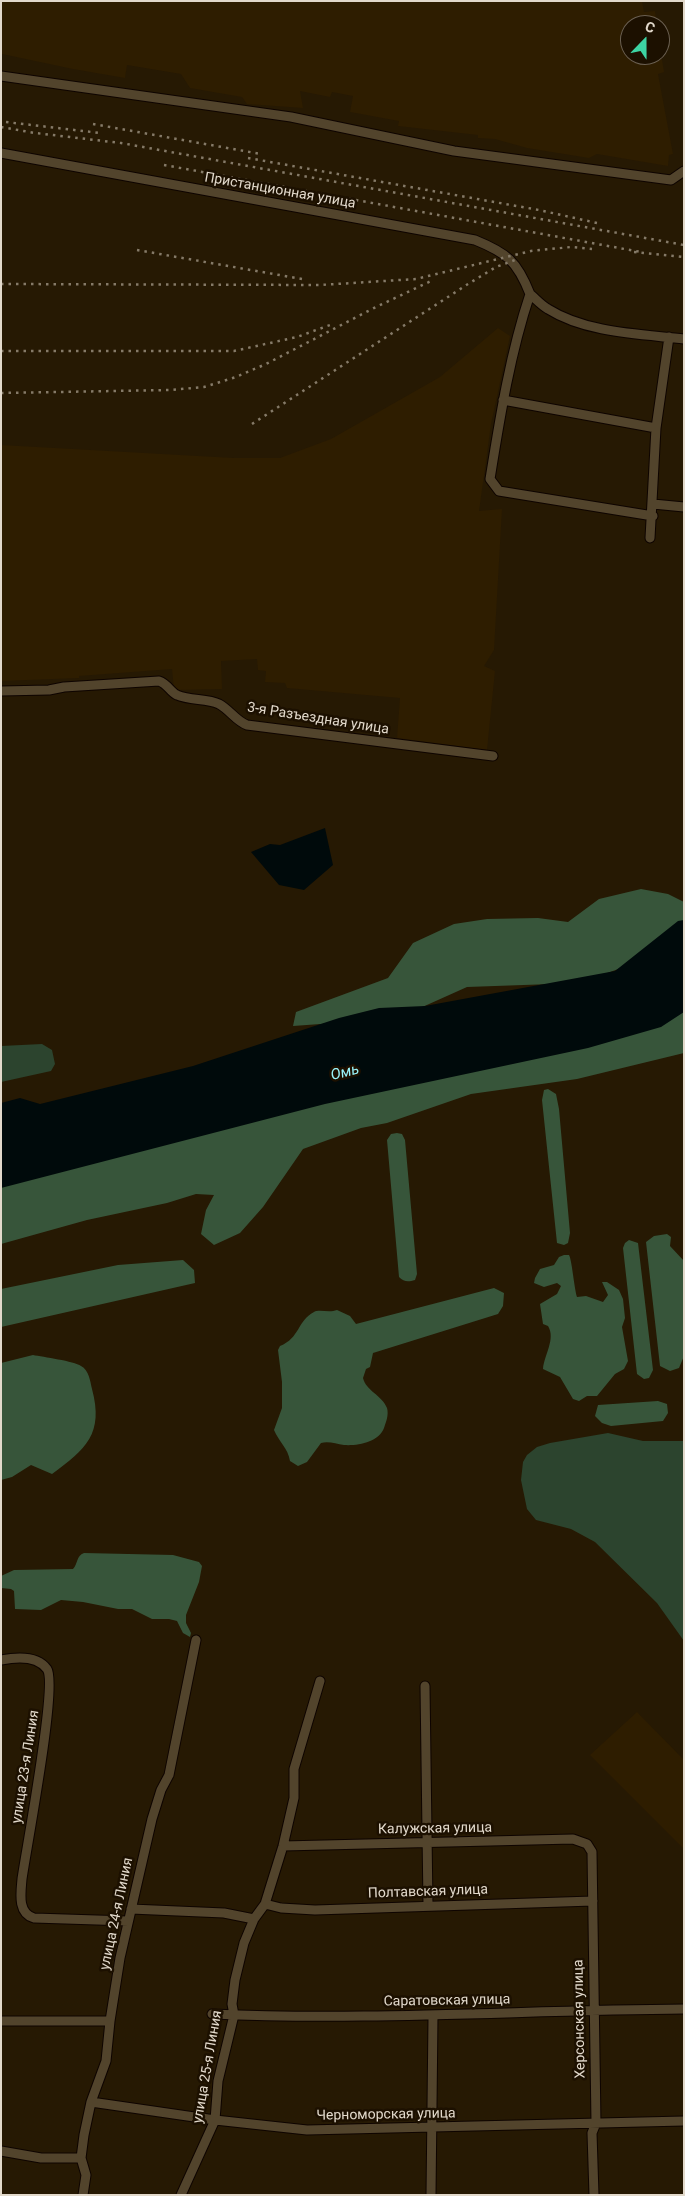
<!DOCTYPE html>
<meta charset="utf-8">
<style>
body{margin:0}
#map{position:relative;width:685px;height:2196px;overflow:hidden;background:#261903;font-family:Roboto,sans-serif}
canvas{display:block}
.frame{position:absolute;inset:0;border:2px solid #e2d9cb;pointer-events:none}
.north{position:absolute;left:620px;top:15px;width:50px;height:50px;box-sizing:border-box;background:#1c1000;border:1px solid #6b6051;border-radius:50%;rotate:22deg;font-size:14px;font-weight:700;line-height:20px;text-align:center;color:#e2d9cb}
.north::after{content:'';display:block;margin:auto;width:18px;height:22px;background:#3dd4a3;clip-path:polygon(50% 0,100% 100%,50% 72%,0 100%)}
</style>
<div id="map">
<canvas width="685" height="2196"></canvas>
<div class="frame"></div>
<div class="north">С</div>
</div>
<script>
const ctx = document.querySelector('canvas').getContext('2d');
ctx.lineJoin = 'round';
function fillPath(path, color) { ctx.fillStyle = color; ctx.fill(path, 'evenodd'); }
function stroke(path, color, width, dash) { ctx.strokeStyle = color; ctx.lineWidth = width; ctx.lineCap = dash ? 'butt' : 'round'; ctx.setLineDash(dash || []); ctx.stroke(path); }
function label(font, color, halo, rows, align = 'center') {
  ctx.font = font + ' Roboto,sans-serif'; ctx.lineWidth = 5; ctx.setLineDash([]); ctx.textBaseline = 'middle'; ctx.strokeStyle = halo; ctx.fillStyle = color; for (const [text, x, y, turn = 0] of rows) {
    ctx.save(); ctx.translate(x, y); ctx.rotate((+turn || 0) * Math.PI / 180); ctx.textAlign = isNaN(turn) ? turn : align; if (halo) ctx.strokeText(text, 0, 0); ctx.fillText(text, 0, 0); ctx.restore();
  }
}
const built = new Path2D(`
 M 1,1 L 642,1 L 644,12 L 655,11 L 657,25 L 630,25 L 630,55 L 660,55 L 660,47 L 664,72 L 658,74 L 673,154 L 669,155 L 668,166 L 597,154 L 589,158 L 527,148 L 495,139 L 478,138 L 478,135 L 398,126 L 399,121 L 350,112 L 353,96 L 332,92 L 330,97 L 300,91 L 303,108 L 247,104 L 242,97 L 190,88 L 181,74 L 127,65 L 125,78 L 73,69 L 2,54 Z
 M 498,328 L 510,336 L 491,424 L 479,511 L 502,509 L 494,650 L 484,666 L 495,671 L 487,750 L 397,738 L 400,698 L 287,688 L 285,683 L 265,682 L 266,671 L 258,670 L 257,659 L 221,661 L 222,689 L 174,690 L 172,669 L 79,676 L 79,678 L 1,681 L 1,445 L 234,458 L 280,458 L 331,439 L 440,377 Z
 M 637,1712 L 684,1760 L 684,1849 L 590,1755 Z`);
const green = new Path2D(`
 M 42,1044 L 52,1050 L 55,1064 L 51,1071 L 1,1082 L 1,1046 Z
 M 608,1433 L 643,1441 L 684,1441 L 684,1641 L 657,1603 L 595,1542 L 571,1529 L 536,1520 L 527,1509 L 521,1480 L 523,1462 L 527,1455 L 537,1447 L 550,1443 Z`);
const forest = new Path2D(`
 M 641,889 L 668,894 L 684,902 L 684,926 L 643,960 L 580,983 L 467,987 L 409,1013 L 362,1021 L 293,1026 L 296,1012 L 388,978 L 413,943 L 454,924 L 487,919 L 538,918 L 568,922 L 599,899 Z
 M 684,1011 L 684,1053 L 577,1079 L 471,1094 L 387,1123 L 361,1128 L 303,1149 L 263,1207 L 240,1233 L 214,1245 L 201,1234 L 206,1210 L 214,1195 L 196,1194 L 167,1203 L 87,1220 L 1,1244 L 1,1183 Z
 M 548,1089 L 556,1094 L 559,1109 L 570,1233 L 568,1243 L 564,1245 L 557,1243 L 542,1100 L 544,1090 Z
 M 397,1133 L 402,1134 L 405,1140 L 417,1274 L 415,1280 C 408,1282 404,1282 399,1277 L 387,1140 L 391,1134 Z
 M 667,1234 L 671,1237 L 670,1246 L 684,1261 L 684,1356 L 679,1368 L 670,1371 L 660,1366 L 646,1242 L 654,1236 Z
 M 629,1240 L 638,1243 L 653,1370 L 649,1378 L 644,1379 L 637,1374 L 623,1248 L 625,1243 Z
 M 564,1255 L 569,1255 C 572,1260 574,1287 577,1297 L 586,1296 L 603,1302 L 608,1295 L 602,1282 L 607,1282 L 619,1290 L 623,1299 L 625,1318 L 622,1327 L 628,1361 L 624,1369 L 615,1374 L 597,1396 L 587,1396 L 579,1401 L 573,1399 L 560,1377 L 543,1369 C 544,1355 556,1339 548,1326 L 543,1324 L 540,1304 L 557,1294 L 561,1286 L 557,1283 L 544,1287 L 534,1283 L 535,1278 L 540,1269 L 554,1265 L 559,1257 Z
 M 183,1260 L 194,1270 L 195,1283 L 1,1327 L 1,1289 L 118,1265 Z
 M 494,1288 L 504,1293 L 503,1306 L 498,1314 L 373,1353 L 370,1367 L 366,1369 L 363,1378 C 366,1391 382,1395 387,1408 C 389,1415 386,1422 384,1428 C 379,1442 358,1446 344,1445 C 336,1444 329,1441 321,1443 L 307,1462 L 298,1466 L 290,1461 C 288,1448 279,1442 274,1430 L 282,1408 L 282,1382 L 278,1350 L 280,1346 C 300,1338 297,1321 314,1312 C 319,1309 329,1313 337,1310 L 350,1316 L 356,1324 Z
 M 33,1355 C 43,1357 74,1361 81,1366 C 89,1370 90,1381 92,1389 C 104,1434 86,1449 52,1474 L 31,1465 L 12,1477 L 1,1480 L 1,1363 Z
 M 658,1401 L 667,1404 L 668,1413 L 663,1421 L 611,1426 L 602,1423 L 595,1416 L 598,1405 Z
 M 84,1553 L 173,1555 L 199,1562 L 202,1566 L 199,1582 L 186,1615 L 186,1623 L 191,1633 L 190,1637 L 183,1633 L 177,1621 L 169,1619 L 152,1619 L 132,1609 L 118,1609 L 83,1602 L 61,1600 L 41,1610 L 15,1609 L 14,1591 L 11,1589 L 1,1588 L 1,1576 L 14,1570 L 73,1569 C 78,1564 76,1556 84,1553 Z`);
const water = new Path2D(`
 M 325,828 L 333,865 L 304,890 L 279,885 L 251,852 L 270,844 L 280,845 Z
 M 684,920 L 684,1012 L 661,1027 L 588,1048 L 325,1104 L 1,1188 L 1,1103 L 20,1098 L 40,1104 L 193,1066 L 339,1018 L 379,1008 L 425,1006 L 615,971 L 678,921 Z`);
const minor = new Path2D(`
 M 1,76 L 291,117 L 454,151 L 671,180 L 684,171
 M 1,153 L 475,240 C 507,253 517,261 530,294
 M 530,294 C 510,354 500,417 490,479 L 499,491 L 653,516
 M 530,294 C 536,299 541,305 548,309 C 586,333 640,334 684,339
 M 503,400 L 656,428
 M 653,504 L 684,507
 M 650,538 L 656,428 L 669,337
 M 1,691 L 49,690 L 64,687 L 159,681 C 168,684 170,692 177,695 C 190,701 207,698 219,704 C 230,710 236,721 247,725 L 493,756
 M 1,1660 C 16,1657 37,1655 47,1669 C 58,1684 26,1850 22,1879 C 21,1892 17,1913 34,1918 L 128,1921
 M 425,1686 L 428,1906
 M 283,1846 L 573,1839 L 587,1844 L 592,1852 L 596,2123 L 592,2133 L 594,2195
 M 265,1904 L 281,1908 L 315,1910 L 593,1901
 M 131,1909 L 224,1913 L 254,1919
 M 212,2014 C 369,2021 526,2010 684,2009
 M 1,2021 L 110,2021
 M 91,2102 L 215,2120 L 307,2130 L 684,2121
 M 1,2151 L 41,2158 L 81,2158
 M 83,2195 L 86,2175 L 81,2158 L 84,2135 L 91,2102 L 106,2061 L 110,2021 L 120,1958 L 152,1819 L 161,1790 L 169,1775 L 196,1640
 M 181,2195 L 215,2120 L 218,2081 L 234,2015 L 232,2004 L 235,1980 L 244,1943 L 254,1919 L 265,1904 L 283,1846 L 294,1798 L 294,1769 L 320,1681
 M 431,2195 L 433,2017`);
const rail = new Path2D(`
 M 6,122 L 100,133
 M 93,124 L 261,154
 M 1,127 L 35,133 L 121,143 L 684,245
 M 248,158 L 539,210 L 597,223
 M 164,165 L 641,252
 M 137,250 L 302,279
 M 634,252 L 684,257
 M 1,284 L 320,285 L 416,279 L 531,251 L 571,247 L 592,249
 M 1,351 L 234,351 L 297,337 L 330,325
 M 1,393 L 170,390 L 204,387 L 236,377 L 266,364 L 374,308 L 431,281
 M 252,424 L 468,284 L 496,267 L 515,260`);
const streetNames = [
 ["Пристанционная улица",280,191,10],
 ["3-я Разъездная улица",318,719,9],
 ["улица 23-я Линия",26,1767,-81],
 ["Калужская улица",435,1829,-1],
 ["Полтавская улица",428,1892,-2],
 ["улица 24-я Линия",117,1914,-78],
 ["Саратовская улица",447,2001,-1],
 ["Херсонская улица",580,2019,-91],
 ["улица 25-я Линия",208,2067,-80],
 ["Черноморская улица",386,2115,-1]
];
const waterNames = [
 ["Омь",345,1073,-14]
];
fillPath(built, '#2e1d00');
fillPath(green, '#2c442e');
fillPath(forest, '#37553a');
fillPath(water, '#000a0b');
stroke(minor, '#0e0400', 11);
stroke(minor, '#52442c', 9);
stroke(rail, '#857a68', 2.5, [2.5, 5]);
label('14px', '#e2d9cb', '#1c1000', streetNames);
label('italic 15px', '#99f4fa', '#1c1000', waterNames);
</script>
